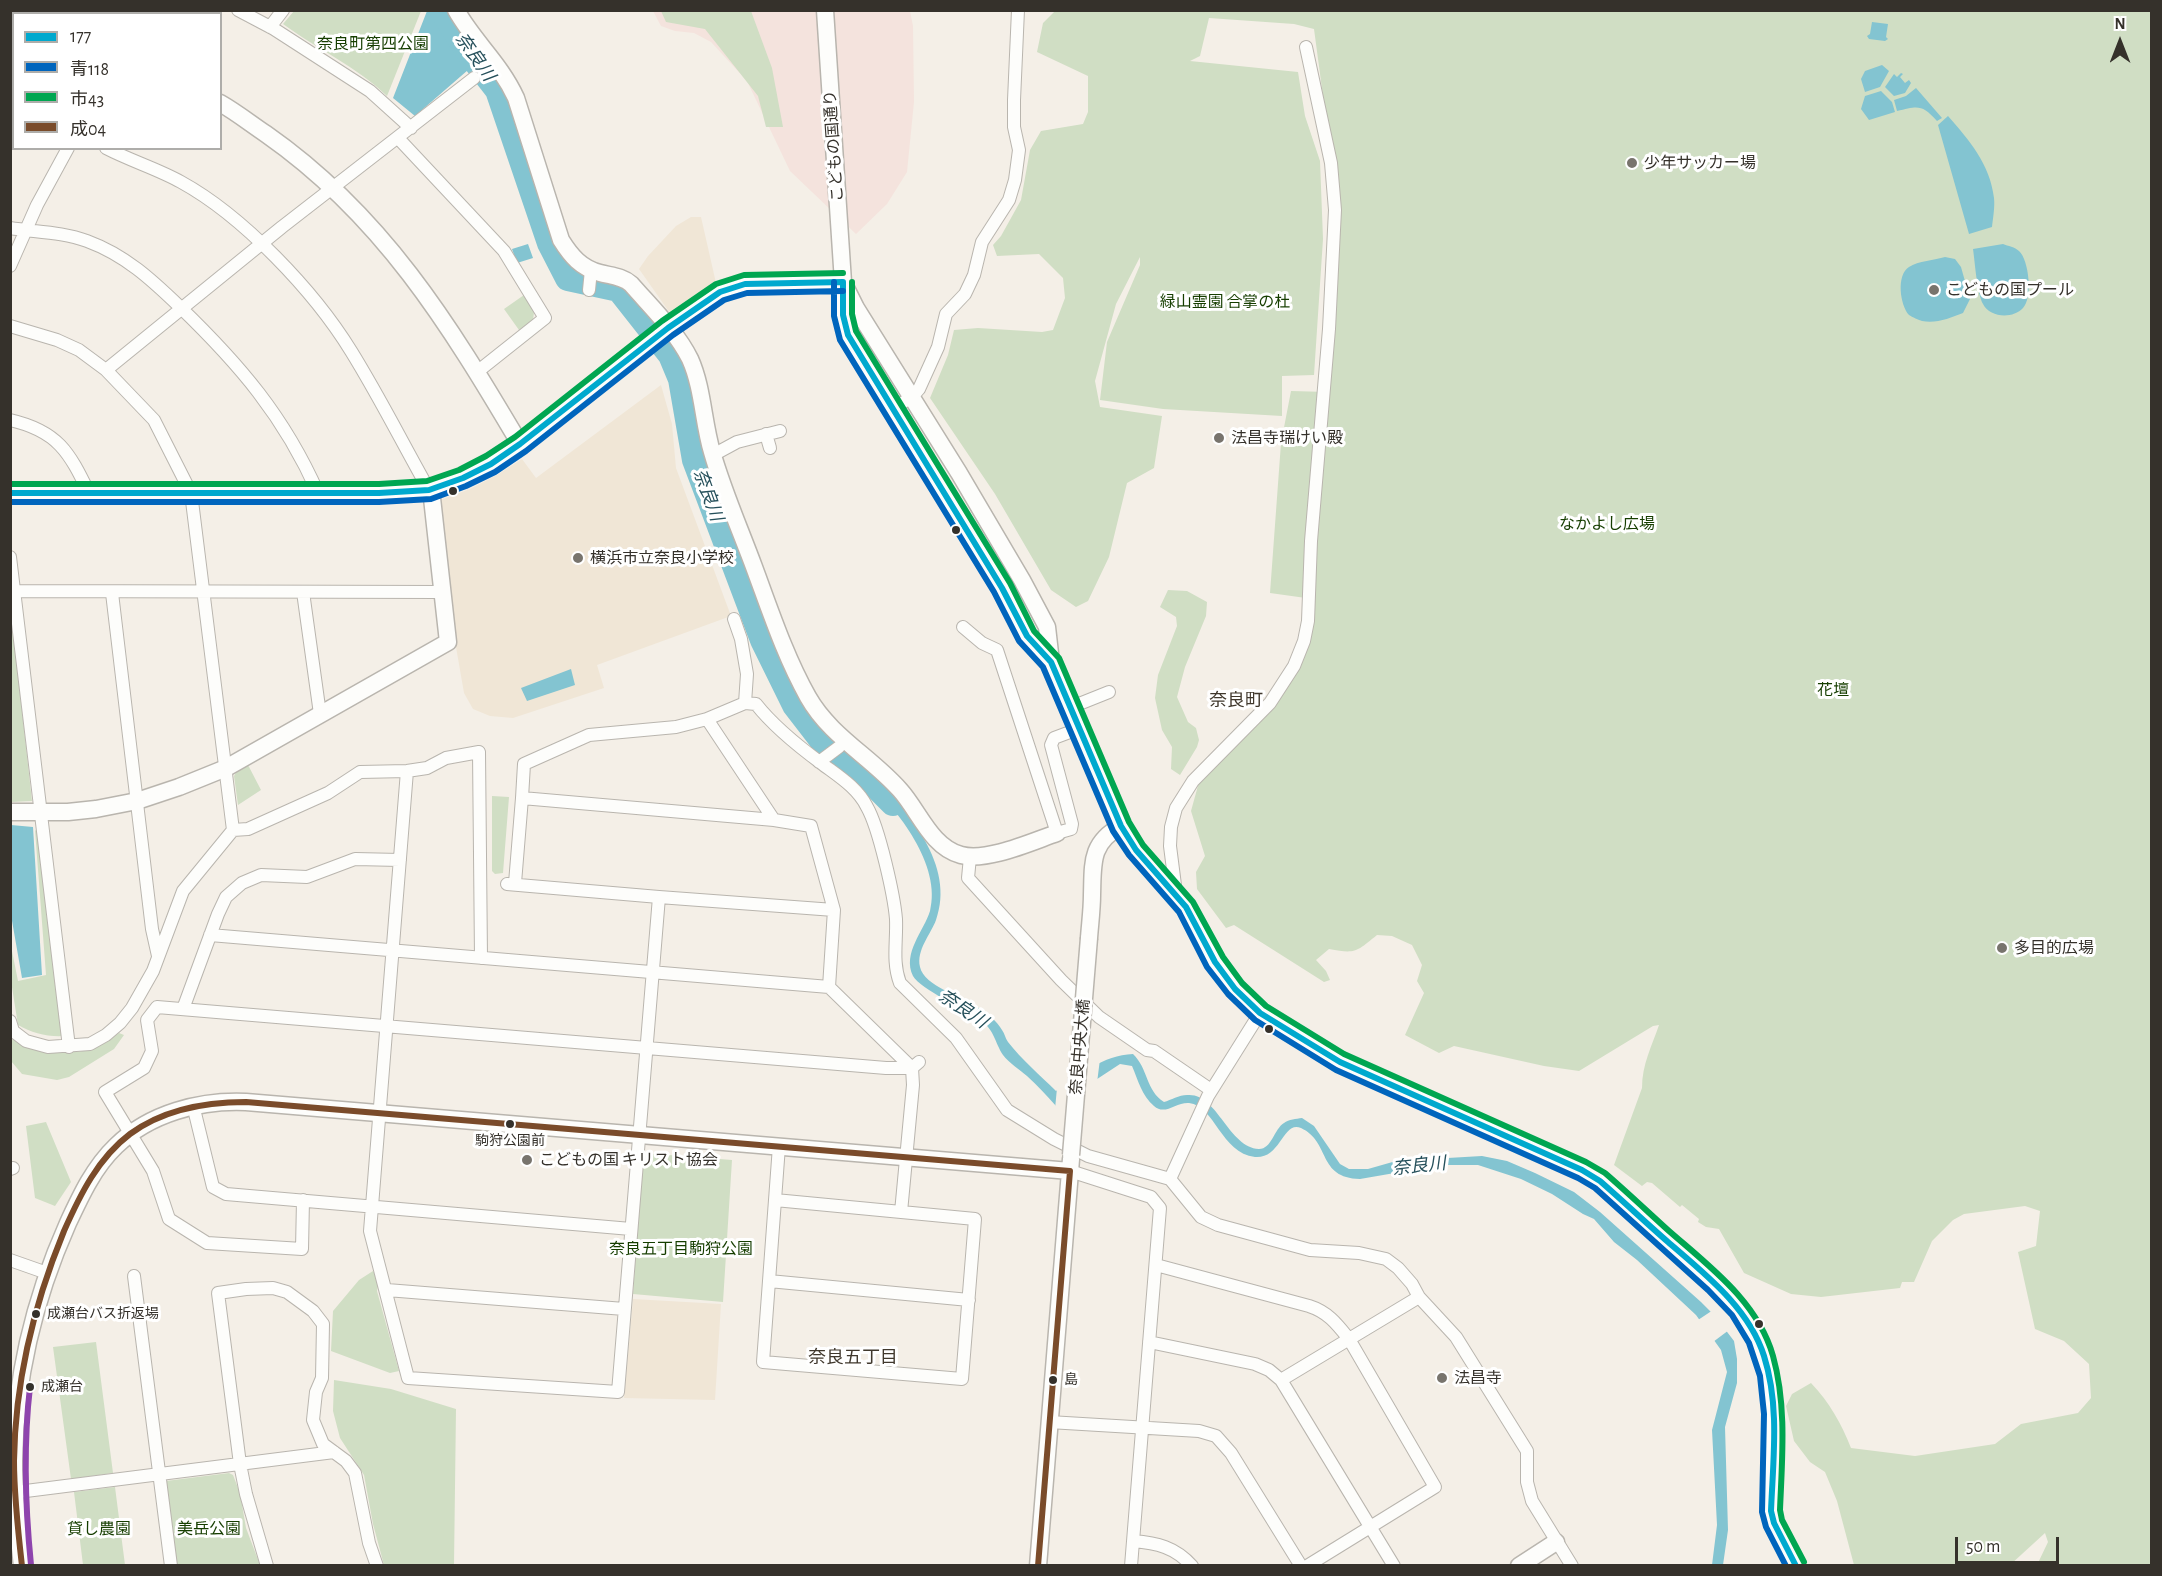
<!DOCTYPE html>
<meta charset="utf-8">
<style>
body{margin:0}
#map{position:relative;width:2162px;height:1576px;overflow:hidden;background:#f4efe7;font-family:"Alegreya Sans","Noto Sans JP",sans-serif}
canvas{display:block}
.frame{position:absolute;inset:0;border:12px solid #35312b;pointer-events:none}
.legend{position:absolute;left:12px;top:12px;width:210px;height:138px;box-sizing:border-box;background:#fff;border:2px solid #aeadaa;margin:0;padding:8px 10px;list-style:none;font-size:18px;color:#35312b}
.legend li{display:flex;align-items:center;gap:12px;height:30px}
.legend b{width:30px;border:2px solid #aeadaa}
.north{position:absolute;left:2090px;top:12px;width:60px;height:60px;-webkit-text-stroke:4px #fff;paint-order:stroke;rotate:0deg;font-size:16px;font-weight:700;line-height:24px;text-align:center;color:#35312b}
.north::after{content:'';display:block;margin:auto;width:21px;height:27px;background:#35312b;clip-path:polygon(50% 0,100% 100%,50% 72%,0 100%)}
.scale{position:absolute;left:1955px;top:1537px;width:104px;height:27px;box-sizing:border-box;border:3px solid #35312b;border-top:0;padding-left:8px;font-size:18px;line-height:21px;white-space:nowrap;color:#35312b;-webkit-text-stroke:4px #fff;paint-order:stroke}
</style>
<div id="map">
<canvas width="2162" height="1576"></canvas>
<div class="frame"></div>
<ul class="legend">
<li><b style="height:8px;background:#00a9ce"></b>177</li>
<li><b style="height:8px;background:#0065bd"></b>青118</li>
<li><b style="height:8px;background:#00a651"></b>市43</li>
<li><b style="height:8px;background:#7a4b2a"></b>成04</li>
</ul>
<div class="north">N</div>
<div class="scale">50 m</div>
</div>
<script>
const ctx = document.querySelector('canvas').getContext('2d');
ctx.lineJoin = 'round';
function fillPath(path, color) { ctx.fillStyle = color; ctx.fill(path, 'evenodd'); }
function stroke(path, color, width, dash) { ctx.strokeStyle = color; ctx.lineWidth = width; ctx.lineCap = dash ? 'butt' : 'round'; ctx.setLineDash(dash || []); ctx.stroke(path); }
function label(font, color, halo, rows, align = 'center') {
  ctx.font = font + ' "Alegreya Sans","Noto Sans JP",sans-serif'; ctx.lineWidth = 6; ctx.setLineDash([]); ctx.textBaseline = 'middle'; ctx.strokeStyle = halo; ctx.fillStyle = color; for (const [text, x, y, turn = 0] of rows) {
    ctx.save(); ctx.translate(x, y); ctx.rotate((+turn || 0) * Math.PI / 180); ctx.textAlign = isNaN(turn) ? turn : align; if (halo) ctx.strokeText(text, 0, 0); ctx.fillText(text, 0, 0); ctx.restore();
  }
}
const commercial = new Path2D(`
 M 653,11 L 910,11 L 913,26 L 914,102 L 907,172 L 887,204 L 856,234 L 790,171 L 747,81 L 711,42 L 694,33 L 675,31 L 661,26 Z`);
const built = new Path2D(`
 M 691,217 L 701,217 L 716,283 L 673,313 L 670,313 L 639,269 L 648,256 L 676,226 Z
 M 661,385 L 672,424 L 676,468 L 731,616 L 597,665 L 604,688 L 513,718 L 490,716 L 473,709 L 464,693 L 456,647 L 440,500 L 470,489 L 497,475 L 522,459 L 536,478 Z
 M 633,1299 L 721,1304 L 715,1400 L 624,1398 Z`);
const green = new Path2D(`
 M 294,11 L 294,10 L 421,11 L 387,96 C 357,67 317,49 283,24 Z
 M 661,11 L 751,11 L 772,68 L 783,127 L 766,127 L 758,96 L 705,29 L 666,22 Z
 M 1055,11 L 2151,11 L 2151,1565 L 2037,1565 L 2048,1542 L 2045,1533 L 2010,1565 L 1854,1565 L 1837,1501 L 1825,1472 L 1810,1462 L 1794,1441 L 1786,1406 L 1792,1394 L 1811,1383 C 1830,1403 1841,1423 1851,1448 L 1915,1456 L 1995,1444 L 2021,1424 L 2078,1413 L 2091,1398 L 2089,1364 L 2064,1341 L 2035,1329 L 2018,1252 L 2036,1246 L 2040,1211 L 2025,1206 L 1964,1214 L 1953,1220 L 1932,1241 L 1914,1282 L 1902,1282 L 1900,1288 L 1821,1297 L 1791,1294 L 1744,1273 L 1719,1229 L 1706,1227 L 1698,1222 L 1699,1219 L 1682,1205 L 1680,1207 L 1652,1183 L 1647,1182 L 1642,1186 L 1614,1165 L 1642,1088 C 1642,1064 1652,1046 1659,1025 L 1653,1026 L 1579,1071 L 1544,1066 L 1454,1046 L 1439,1053 L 1405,1035 L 1424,993 L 1417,981 L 1422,965 L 1412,945 L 1392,936 L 1377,935 C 1356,952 1356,954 1329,949 L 1316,960 L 1326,971 L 1330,980 L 1324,982 L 1234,925 L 1226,928 L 1197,889 L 1196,872 L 1205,856 L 1191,811 L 1199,782 L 1297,666 L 1313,599 L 1270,593 L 1281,443 L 1291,391 L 1328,392 L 1333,353 L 1329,141 L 1314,29 L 1294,24 L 1209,18 L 1200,56 L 1190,61 L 1298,72 L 1305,116 L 1320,161 L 1323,239 L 1314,375 L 1282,376 L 1282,416 L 1163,409 L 1100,400 L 1107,342 L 1140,265 L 1140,257 L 1116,304 L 1095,381 L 1100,407 L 1162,416 L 1154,468 L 1127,483 L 1109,557 L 1088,601 L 1076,607 L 1051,590 L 995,494 L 930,398 L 948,355 L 954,330 L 978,328 L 1042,332 L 1053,330 L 1065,298 L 1063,278 L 1039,254 L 997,256 L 993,245 L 1001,236 L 1021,200 L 1030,150 L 1041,131 L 1083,124 L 1088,112 L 1088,76 L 1037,52 L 1043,23 Z
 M 524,295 L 534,312 L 533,321 L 519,330 L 504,309 Z
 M 1168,590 L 1187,591 L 1207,602 L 1206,616 L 1185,667 L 1177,697 L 1188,722 L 1196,728 L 1199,740 L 1197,747 L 1180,775 L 1171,769 L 1172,747 L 1162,730 L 1155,698 L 1158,675 L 1177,626 L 1176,617 L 1160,607 Z
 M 11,611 L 32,801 L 11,802 Z
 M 247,763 L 261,790 L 238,805 L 234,776 L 239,767 Z
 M 492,796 L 509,797 L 503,873 L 495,874 L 492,871 Z
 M 35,830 L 39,833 L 47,919 L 64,1036 C 47,1037 32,1033 18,1025 L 11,981 L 10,941 L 18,981 L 46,975 Z
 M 119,1033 L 124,1035 L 114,1049 L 69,1077 L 57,1080 L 22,1074 L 11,1061 L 11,1043 L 13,1038 C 37,1051 68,1057 95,1048 C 104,1045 112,1038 119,1033 Z
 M 46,1122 L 71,1182 L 55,1206 L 35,1198 L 26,1126 Z
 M 643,1153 L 732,1160 L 723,1302 L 633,1294 Z
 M 373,1271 L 379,1279 L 377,1291 L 399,1371 L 390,1373 L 331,1351 L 333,1311 L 359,1280 Z
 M 96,1342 L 113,1473 L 71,1479 L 53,1347 Z
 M 334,1380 L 391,1389 L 456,1409 L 454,1565 L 384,1565 L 373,1524 L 364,1475 L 340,1438 L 333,1411 Z
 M 229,1473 L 233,1475 L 240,1493 L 246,1528 L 260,1565 L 177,1565 L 166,1481 Z
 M 115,1487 L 125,1565 L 83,1565 L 74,1492 Z`);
const water = new Path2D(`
 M 427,11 L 430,11 L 468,70 L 415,116 L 393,98 Z
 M 1872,22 L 1888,24 L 1886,37 L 1888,39 L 1885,41 L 1869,39 L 1867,36 L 1870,34 Z
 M 1882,65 L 1889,71 L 1880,87 L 1865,92 L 1861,79 L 1865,71 Z
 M 1901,73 L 1903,74 L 1900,77 L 1905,83 L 1909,80 L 1911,83 L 1905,93 L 1894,96 L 1885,87 L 1894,74 L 1897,77 Z
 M 1916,88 L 1942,118 L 1937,121 C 1922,104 1918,106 1897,111 L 1894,100 L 1906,96 Z
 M 1881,91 L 1892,102 L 1895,112 L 1869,120 L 1861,109 L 1865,96 Z
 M 1948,116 C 1969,140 1990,164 1994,198 C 1995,207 1993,218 1992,227 L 1969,234 L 1938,125 Z
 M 528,244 L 533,258 L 517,263 L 512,249 Z
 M 2003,244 C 2008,246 2015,247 2019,251 C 2029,260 2033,298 2023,308 C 2013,319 1990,318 1983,304 C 1977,293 1975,263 1973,249 Z
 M 1945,257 L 1955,259 L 1961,267 L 1970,299 L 1963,313 C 1950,318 1936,324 1922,321 C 1919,320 1912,317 1909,315 C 1900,305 1896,275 1909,267 C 1918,261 1935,260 1945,257 Z
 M 571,669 L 575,685 L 527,701 L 521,688 Z
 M 872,776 C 908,810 956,866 936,920 C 931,934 916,950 920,967 C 924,986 963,997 979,1008 C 987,1013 997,1021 1002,1030 C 1005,1034 1005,1038 1008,1042 C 1021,1059 1041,1076 1056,1091 C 1080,1075 1103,1055 1133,1054 C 1148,1068 1146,1091 1164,1102 C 1171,1100 1179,1095 1187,1095 C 1217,1092 1228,1147 1259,1149 C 1272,1149 1274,1129 1284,1123 C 1289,1119 1296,1119 1302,1118 L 1314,1126 L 1340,1164 L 1349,1169 L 1368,1169 L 1396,1161 L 1482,1156 L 1507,1161 L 1535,1173 L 1574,1192 L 1600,1212 L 1701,1302 L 1715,1316 L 1734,1341 L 1737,1359 L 1737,1383 L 1725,1427 L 1728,1530 L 1723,1565 L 1712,1565 L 1717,1525 L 1712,1430 L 1727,1372 L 1721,1350 L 1696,1315 L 1637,1260 L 1614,1242 L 1594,1219 L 1583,1214 L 1552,1194 L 1521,1179 L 1478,1165 L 1441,1165 L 1360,1179 C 1317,1178 1331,1142 1301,1128 C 1283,1120 1281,1159 1255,1157 C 1221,1153 1215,1106 1189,1103 C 1176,1102 1165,1116 1154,1106 C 1142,1096 1138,1080 1132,1066 L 1120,1064 L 1056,1106 C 1047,1096 1038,1086 1027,1076 C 1020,1070 1009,1063 1003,1055 C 995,1043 994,1029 981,1021 C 967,1010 920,989 913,976 C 902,953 924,931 930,911 C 942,866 898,809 866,781 Z
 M 11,825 L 33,827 L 42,975 L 22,978 L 11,915 Z`);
const pier = new Path2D(`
 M 1100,1059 L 1097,1083 L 1060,1108 L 1055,1109 L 1057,1088 Z
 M 1713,1310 L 1729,1330 L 1713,1342 L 1698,1320 Z`);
const river = new Path2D(`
 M 442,10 L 470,54 L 498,90 L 550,243 L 568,278 L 619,289 L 671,355 L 681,379 L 695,460 L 763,640 L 795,705 L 822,740 L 872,782 L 893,803`);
const street = new Path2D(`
 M 238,10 L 274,29 L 370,91 L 411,128
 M 176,14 L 179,10
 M 270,27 L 283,10
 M 10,110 L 14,112
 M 398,138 L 504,251 L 545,318 L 477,372
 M 106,148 C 131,161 158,169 181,182 C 243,216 314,291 351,351 C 379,396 403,444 429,490
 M 10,228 C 36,232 63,232 87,241 C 125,255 151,279 180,307 C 239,364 284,416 318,493
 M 10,266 L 37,205 L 68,148
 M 589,290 L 591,270
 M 10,326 L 57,340 L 79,350 L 106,370 L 154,420 L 191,493 L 233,830
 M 106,370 L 282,227 L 474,78
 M 894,408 L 912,397 L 919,389 L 938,347 L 946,314 L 965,294 L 974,275 L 982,242 L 1009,200 L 1015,180 L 1019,150 L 1014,127 L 1014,100 L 1018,10
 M 10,420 C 58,431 69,452 89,493
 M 766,434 L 770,448
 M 713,455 L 737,442 L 780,431
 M 10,557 L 69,1047
 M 15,591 L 442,592
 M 303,592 L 320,714
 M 112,593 L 152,929 L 158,956
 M 734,619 L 741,639 L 747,674 L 745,703 L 756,704 C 774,727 798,746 821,763 C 838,776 857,787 867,807 C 879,828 894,895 896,919 C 897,941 892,962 900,983 L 956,1038 L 1007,1110 L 1054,1139 L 1088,1156 L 1170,1179 L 1201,1217 L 1218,1225 L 1310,1250 L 1359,1253 L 1386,1259 L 1398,1268 L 1412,1284 L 1419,1297 L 1456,1337 L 1527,1451 L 1527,1482 L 1532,1501 L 1572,1566
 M 963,627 L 982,643 L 997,650 L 1057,833 L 1071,829 L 1072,824 L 1051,745 L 1054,738 L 1078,729
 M 745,703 L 707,719 L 676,727 L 589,735 L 524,764 L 522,798 L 774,820 L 811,826 L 834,910 L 829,987 L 912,1068 L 913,1085 L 901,1212
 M 1069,708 L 1109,692
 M 707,719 L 774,820
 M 819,762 L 839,747
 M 407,771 L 370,1231 L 408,1378 L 618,1392 L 659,897
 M 970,857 L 968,878 L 1061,980 L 1099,1017 L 1147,1050 L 1154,1051 L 1211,1090
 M 515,883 L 522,798
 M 507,884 L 659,897 L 834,910
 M 1176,893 L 1170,846 L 1171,827 L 1176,808 L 1193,781 L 1270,703 L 1294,666 L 1304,641 L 1308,621 L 1311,541 L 1329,329 L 1335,210 L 1331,163 L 1306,47
 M 210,935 L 829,987
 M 183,1009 L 218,914 L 226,897 L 242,883 L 261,875 L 307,877 L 355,859 L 400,860
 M 10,1021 L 13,1031 L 26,1041 L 48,1047 L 90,1044 L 106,1035 L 120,1023 L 132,1008 L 153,971 L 183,891 L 233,830 L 248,829 L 328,793 L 360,772 L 407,771 L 427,768 L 446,758 L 479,752 L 481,958
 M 193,1105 L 213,1187 L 226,1194 L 631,1229
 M 10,1169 L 13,1168
 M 1070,1171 L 1151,1197 L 1160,1208 L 1131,1566
 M 1170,1179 L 1208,1096 L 1260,1013
 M 303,1200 L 302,1249 L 207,1243 L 169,1219 L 153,1171 L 105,1092 L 144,1068 L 152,1051 L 147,1020 L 157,1007 L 886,1068 L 912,1068 L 919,1062
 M 775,1200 L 975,1219 L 962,1379 L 763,1362 L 779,1146
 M 10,1260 L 47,1273
 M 1156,1265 L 1309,1306 C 1328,1312 1337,1324 1349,1339 L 1435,1487 L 1307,1566
 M 134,1276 L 171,1566
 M 769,1281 L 969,1300
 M 387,1290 L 624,1309
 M 1149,1342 L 1255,1364 L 1269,1370 L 1281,1380 L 1394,1566
 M 1281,1380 L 1419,1297
 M 1049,1422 L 1199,1431 L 1216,1436 L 1231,1453 L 1301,1566
 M 10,1493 L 334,1452
 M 1133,1541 C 1157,1543 1175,1547 1192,1566
 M 267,1566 L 246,1494 L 240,1464 L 218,1293 L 246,1289 L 273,1288 L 287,1292 L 313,1311 L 323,1324 L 322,1378 L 316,1392 L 313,1420 L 323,1444 L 346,1461 L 355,1473 L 369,1543 L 377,1566`);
const secondary = new Path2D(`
 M 28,10 L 36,14
 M 456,10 C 474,42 500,63 516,98 L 561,240 C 571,256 581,268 600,273 C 611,276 622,276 631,284 C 651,307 676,331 690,359 C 703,388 703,422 712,452 C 723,491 740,529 754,567 C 770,610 785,656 808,697 C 830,736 871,757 900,790 C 919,811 931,847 961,855 C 987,862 1031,842 1057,833
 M 825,10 L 843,282 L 843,315 L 848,335 L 1002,588 L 1027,636 L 1051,662
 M 220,103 C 236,112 251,124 266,134 C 382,215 449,324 520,444
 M 843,282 L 856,308 L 959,473 L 1022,580 L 1047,627 L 1051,662 L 1121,826 L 1136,850 L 1186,907 L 1215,962 L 1235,989 L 1260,1013 L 1340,1062 L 1582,1170 L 1600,1181 C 1625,1203 1650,1226 1675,1248 C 1709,1279 1750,1310 1764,1356 C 1779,1405 1772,1461 1771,1511 L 1774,1523 L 1796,1566
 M 10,493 L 379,493 L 429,490 L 463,478 L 491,464 L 520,444 L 668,328 L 720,292 L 745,284 L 771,282 L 843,282
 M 10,812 L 68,812 L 96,809 L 137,801 L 179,787 L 226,768 L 448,642 L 432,498 L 429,490
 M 1089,938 C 1090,924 1092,909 1092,895 C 1093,863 1090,843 1121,826
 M 22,1566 C 18,1531 14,1496 14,1461 C 15,1379 35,1297 68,1223 C 81,1195 94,1167 116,1146 C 150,1113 200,1100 246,1102 L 1070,1171
 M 1038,1566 L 1071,1159
 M 1519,1566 L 1556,1542`);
const secondaryBridge = new Path2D(`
 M 1071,1155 L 1089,938`);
const bus1 = new Path2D(`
 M 843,282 L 843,315 L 848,335 L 1002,588 L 1027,636 L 1051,662 L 1121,826 L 1136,850 L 1186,907 L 1215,962 L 1235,989 L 1260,1013 L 1340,1062 L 1582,1170 L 1600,1181 C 1623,1201 1645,1222 1668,1242 C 1705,1274 1749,1308 1764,1356 C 1780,1406 1773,1460 1771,1511 L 1774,1523 L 1796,1566
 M 10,493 L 379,493 L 429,490 L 463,478 L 491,464 L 520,444 L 668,328 L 720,292 L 745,284 L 843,282`);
const bus2 = new Path2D(`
 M 834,282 L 834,316 L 840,340 L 994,592 L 1019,641 L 1043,667 L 1113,831 L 1129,855 L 1179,912 L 1207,967 L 1228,994 L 1255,1020 L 1336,1070 L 1578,1178 L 1595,1188 L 1708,1290 L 1732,1315 L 1749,1343 L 1760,1376 L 1764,1414 L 1762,1512 L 1766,1527 L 1786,1566
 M 10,502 L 379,502 L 431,499 L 466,486 L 495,472 L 526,451 L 673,335 L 724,300 L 747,293 L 843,291`);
const bus3 = new Path2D(`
 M 852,282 L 852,314 L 856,331 L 1010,583 L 1034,631 L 1059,658 L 1129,822 L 1143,845 L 1193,902 L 1223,957 L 1242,983 L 1266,1006 L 1344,1054 L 1586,1162 L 1605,1173 C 1627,1192 1648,1212 1669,1231 C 1709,1266 1758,1302 1773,1356 C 1787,1406 1782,1459 1780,1510 L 1782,1520 L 1804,1562
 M 10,484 L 379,484 L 427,481 L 459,470 L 486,456 L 515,437 L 662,321 L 716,284 L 744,275 L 843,273`);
const bus4 = new Path2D(`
 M 22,1566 C 18,1531 14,1496 14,1461 C 15,1382 34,1304 64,1231 C 80,1195 98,1158 130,1134 C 164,1109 205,1102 246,1102 L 1070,1171
 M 1038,1566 L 1070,1171`);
const bus5 = new Path2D(`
 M 30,1387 C 23,1447 25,1505 31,1565`);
const markers = [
 [1632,163,6,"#78746d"],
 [1934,290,6,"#78746d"],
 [1219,438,6,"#78746d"],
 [453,491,5,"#35312b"],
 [956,530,5,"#35312b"],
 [578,558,6,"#78746d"],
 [2002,948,6,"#78746d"],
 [1269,1029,5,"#35312b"],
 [510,1124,5,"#35312b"],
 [527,1160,6,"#78746d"],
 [36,1314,5,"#35312b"],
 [1759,1324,5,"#35312b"],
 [1442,1378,6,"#78746d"],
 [1053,1380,5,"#35312b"],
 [30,1387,5,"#35312b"]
];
const busNames = [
 ["駒狩公園前",510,1141,"center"],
 ["成瀬台バス折返場",47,1314],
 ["島",1064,1380],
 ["成瀬台",41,1387]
];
const parkNames = [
 ["奈良町第四公園",373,44],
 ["緑山霊園 合掌の杜",1225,302],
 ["なかよし広場",1607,524],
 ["花壇",1833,690],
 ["奈良五丁目駒狩公園",681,1249],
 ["貸し農園",99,1529],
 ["美岳公園",209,1529]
];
const streetNames = [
 ["こどもの国通り",834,146,-94],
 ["奈良中央大橋",1080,1047,-85]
];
const poiNames = [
 ["少年サッカー場",1644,163],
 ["こどもの国プール",1946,290],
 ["法昌寺瑞けい殿",1231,438],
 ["横浜市立奈良小学校",590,558],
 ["多目的広場",2014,948],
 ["こどもの国 キリスト協会",539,1160],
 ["法昌寺",1454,1378]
];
const waterNames = [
 ["奈良川",475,57,55],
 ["奈良川",708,495,70],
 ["奈良川",963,1009,34],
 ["奈良川",1419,1166,-6]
];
const neighbourhoodNames = [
 ["奈良町",1236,701],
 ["奈良五丁目",853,1358]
];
fillPath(commercial, '#f4e3dd');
fillPath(built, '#f0e6d6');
fillPath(green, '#d0dec4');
fillPath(water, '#83c4d1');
fillPath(pier, '#f4efe7');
stroke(river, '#83c4d1', 26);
stroke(street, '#b9b5ae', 14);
stroke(secondary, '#b9b5ae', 19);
stroke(street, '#fdfdfb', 12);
stroke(secondary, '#fdfdfb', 16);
stroke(secondaryBridge, '#b9b5ae', 19, []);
stroke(secondaryBridge, '#fdfdfb', 16);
stroke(bus1, '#00a9ce', 6);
stroke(bus2, '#0065bd', 6);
stroke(bus3, '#00a651', 6);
stroke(bus4, '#7a4b2a', 6);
stroke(bus5, '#8e44ad', 6);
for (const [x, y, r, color] of markers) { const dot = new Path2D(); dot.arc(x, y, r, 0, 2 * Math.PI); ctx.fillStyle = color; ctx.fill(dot); stroke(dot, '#fff', 2); }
label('14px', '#35312b', '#fff', busNames, 'left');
label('16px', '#163e00', '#fff', parkNames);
label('16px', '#35312b', '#fff', streetNames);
label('16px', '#35312b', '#fff', poiNames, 'left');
label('italic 18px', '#26505b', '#fff', waterNames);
label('18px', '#40382d', '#fff', neighbourhoodNames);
</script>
